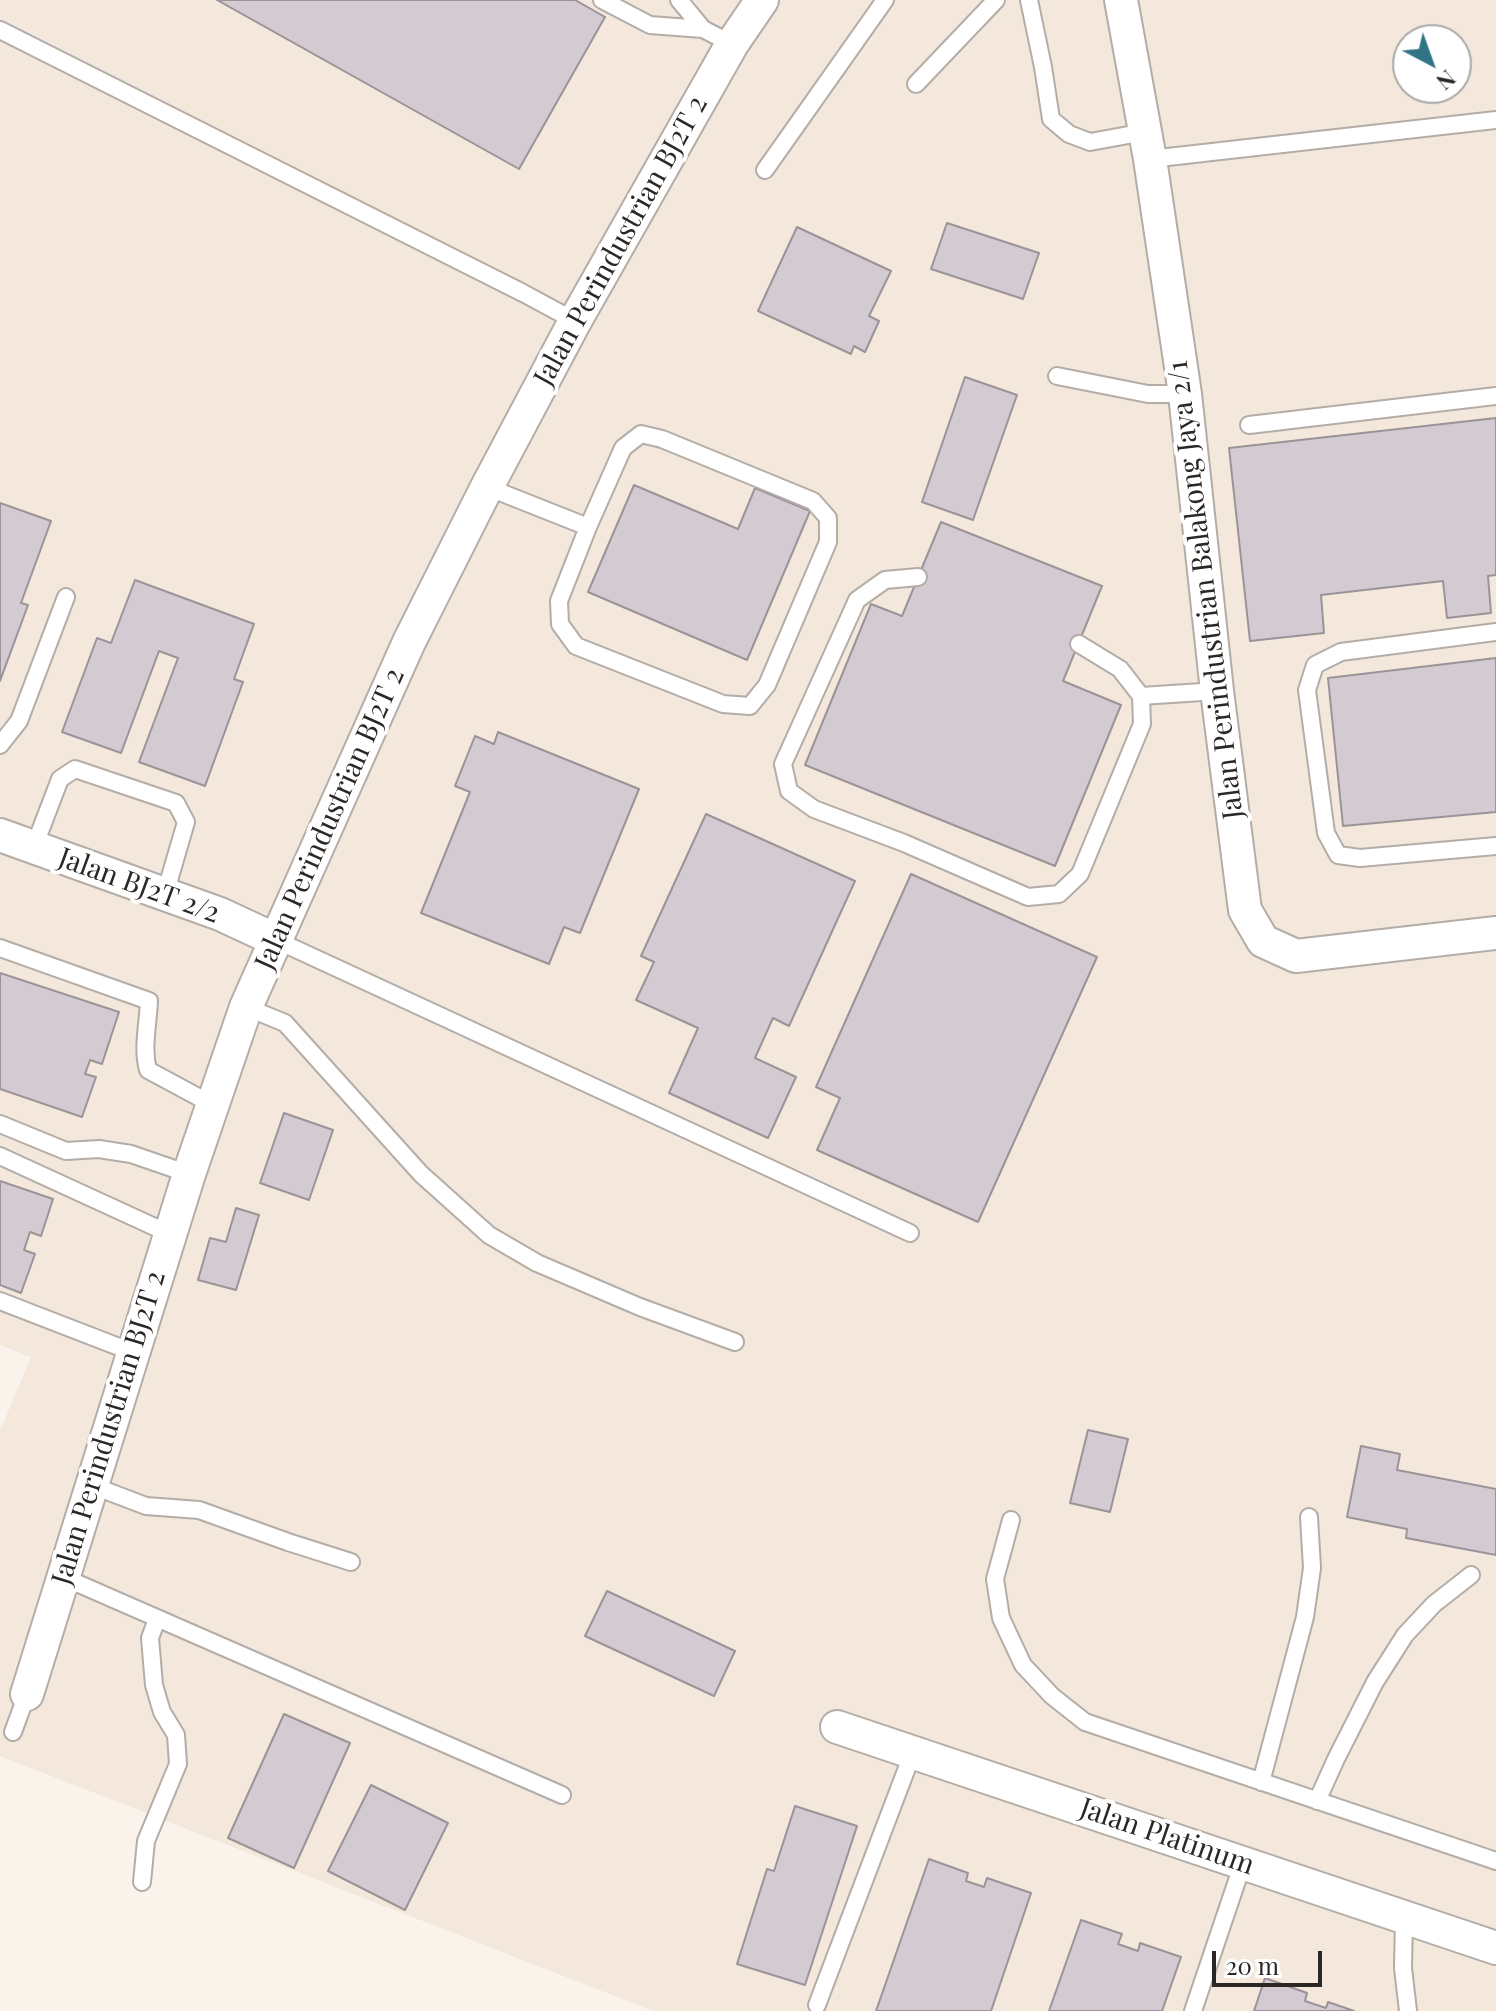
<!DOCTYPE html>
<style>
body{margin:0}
#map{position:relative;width:1496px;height:2011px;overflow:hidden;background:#faf3ec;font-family:"Playfair Display",serif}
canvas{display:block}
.north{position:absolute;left:1392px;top:24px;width:80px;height:80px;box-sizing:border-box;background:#fff;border:2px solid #aaa9a7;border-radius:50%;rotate:139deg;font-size:22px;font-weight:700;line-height:32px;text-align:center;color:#2a2724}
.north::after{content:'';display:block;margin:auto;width:28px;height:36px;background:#317485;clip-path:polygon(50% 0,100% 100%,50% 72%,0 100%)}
.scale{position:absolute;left:1212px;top:1951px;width:110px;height:36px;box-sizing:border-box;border:4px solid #2a2724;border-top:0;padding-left:10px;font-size:24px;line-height:28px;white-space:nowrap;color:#2a2724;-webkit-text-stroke:6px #fff;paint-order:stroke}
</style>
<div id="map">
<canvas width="1496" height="2011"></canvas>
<div class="north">N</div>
<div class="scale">20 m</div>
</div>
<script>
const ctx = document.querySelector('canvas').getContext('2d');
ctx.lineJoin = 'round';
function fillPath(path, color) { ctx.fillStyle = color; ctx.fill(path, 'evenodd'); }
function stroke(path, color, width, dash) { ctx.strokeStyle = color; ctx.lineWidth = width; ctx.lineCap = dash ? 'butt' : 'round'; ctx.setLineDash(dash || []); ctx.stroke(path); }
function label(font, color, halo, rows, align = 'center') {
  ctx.font = font + ' "Playfair Display",serif'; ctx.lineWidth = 8; ctx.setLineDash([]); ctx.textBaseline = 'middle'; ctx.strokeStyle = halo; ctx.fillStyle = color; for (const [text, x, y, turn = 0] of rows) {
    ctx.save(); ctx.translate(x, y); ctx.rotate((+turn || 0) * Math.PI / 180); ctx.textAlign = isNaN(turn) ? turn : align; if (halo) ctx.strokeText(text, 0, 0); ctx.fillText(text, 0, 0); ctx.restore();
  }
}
const built = new Path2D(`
 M 0,0 L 1496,0 L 1496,2011 L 653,2011 L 0,1756 L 0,1431 L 31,1357 L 0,1345 ZM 1408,40 L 1456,40 L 1456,88 L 1408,88 Z`);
const building = new Path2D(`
 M 217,0 L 575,0 L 605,17 L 519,169 Z
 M 947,223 L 1039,253 L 1023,299 L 931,269 Z
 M 797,227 L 891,271 L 869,316 L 879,321 L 865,352 L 854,346 L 851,354 L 758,311 Z
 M 965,377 L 1017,395 L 973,520 L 922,502 Z
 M 1496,418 L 1496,575 L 1488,576 L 1491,613 L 1447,618 L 1443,581 L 1321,595 L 1324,633 L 1250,641 L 1229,448 Z
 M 634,485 L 738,529 L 755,488 L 810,511 L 747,660 L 588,592 Z
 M 0,503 L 51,521 L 21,603 L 28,605 L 0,681 Z
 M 941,522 L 1102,586 L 1063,681 L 1121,705 L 1055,866 L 805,765 L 871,604 L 902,616 Z
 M 135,580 L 254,624 L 234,679 L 243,682 L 205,786 L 139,762 L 178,658 L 159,651 L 121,753 L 62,732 L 97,638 L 111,643 Z
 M 1496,658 L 1496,812 L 1343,826 L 1328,678 Z
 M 498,732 L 639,789 L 580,933 L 564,927 L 549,964 L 421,913 L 470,792 L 455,786 L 475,736 L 494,744 Z
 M 706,814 L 855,881 L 789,1026 L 773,1018 L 755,1058 L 796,1077 L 768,1138 L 669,1093 L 698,1028 L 636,1000 L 654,962 L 641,956 Z
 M 911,874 L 1097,957 L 978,1222 L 817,1150 L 840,1098 L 816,1087 Z
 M 0,973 L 119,1012 L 102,1064 L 90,1060 L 85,1074 L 96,1077 L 82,1117 L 0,1089 Z
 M 284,1113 L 333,1130 L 309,1200 L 260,1183 Z
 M 0,1181 L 53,1199 L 41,1236 L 30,1232 L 24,1250 L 35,1254 L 21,1293 L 0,1285 Z
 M 236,1208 L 259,1215 L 236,1290 L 198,1280 L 210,1238 L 226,1242 Z
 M 1088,1430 L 1128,1439 L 1110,1512 L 1070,1503 Z
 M 1361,1446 L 1400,1454 L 1397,1470 L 1496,1489 L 1496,1555 L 1406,1538 L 1407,1529 L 1347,1517 Z
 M 607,1591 L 735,1651 L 714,1696 L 585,1636 Z
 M 284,1714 L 350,1743 L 294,1868 L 228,1838 Z
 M 371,1785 L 448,1823 L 405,1910 L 328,1871 Z
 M 795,1806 L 857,1826 L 805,1985 L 737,1964 L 767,1869 L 774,1871 Z
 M 929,1859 L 968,1873 L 966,1881 L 984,1887 L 987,1878 L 1031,1893 L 991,2011 L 876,2011 Z
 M 1081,1920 L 1122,1934 L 1118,1944 L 1138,1951 L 1140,1943 L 1181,1957 L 1162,2011 L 1049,2011 Z
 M 1265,1978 L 1307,1993 L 1305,2001 L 1326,2008 L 1328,2002 L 1354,2011 L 1254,2011 Z`);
const lane = new Path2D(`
 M 602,0 L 650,25 L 703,29
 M 679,0 L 703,29 L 732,44
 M 1029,0 L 1043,67 L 1051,119 L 1069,134 L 1090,142 L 1145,132
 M 0,30 L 523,293 L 575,321
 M 916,84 L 996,0
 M 1150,159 L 1496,120
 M 765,170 L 885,0
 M 1057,376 L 1148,394 L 1185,394
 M 1249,425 L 1496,396
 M 487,487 L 588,527 L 559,601 L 560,624 L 576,646 L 723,704 L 750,706 L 767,685 L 828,542 L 828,518 L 813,501 L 662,439 L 641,434 L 623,448 L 588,527
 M 918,577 L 885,580 L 857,600 L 783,764 L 789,791 L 814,809 L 904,843 L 1028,897 L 1059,894 L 1080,874 L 1142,724 L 1141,696 L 1120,669 L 1079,644
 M 1496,632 L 1341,652 L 1315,665 L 1307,690 L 1326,833 L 1338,855 L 1360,858 L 1496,846
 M 1141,696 L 1217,691
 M 0,745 L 19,721 L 66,597
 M 34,847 L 60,779 L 75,769 L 176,803 L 186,822 L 165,894
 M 276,940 L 910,1233
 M 0,948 L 149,1001 C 148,1025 142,1048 148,1070 L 213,1105
 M 246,1007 L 285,1023 L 421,1174 L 489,1235 L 537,1263 L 640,1307 L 735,1342
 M 0,1124 L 66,1151 L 99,1149 L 131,1154 L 189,1174
 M 0,1156 L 170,1234
 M 0,1301 L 132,1352
 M 91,1485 L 146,1506 L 199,1510 L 288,1542 L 351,1562
 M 1011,1520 L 995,1579 L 1001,1618 L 1023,1665 L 1052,1696 L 1085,1722 L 1496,1861
 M 63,1577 L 562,1795
 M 13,1732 L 27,1694
 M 1261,1782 L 1305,1617 L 1312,1568 L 1309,1517
 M 1317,1801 L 1336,1759 L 1375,1682 L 1405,1635 L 1434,1604 L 1471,1575
 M 142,1882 L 146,1841 L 178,1764 L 176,1735 L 162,1712 L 154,1685 L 150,1638 L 157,1619
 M 1404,1917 L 1403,1968 L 1408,2011
 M 817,2005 L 913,1752
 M 1193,2011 L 1243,1863`);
const street = new Path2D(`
 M 1121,0 L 1150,159 L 1185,394 L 1217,691 L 1245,910 L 1263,941 L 1296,956 L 1496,933
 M 0,835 L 220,914 L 276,940
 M 27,1694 L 189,1174 L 246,1007 L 409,642 L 487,487 L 575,321 L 732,44 L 762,0
 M 837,1727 L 1496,1948`);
const streetNames = [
 ["Jalan Perindustrian BJ2T 2",621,241,-61],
 ["Jalan Perindustrian Balakong Jaya 2/1",1206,590,-97],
 ["Jalan Perindustrian BJ2T 2",330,819,-66],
 ["Jalan BJ2T 2/2",139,886,20],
 ["Jalan Perindustrian BJ2T 2",109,1428,-73],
 ["Jalan Platinum",1167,1837,19]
];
fillPath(built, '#f4e7db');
fillPath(building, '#d3cbd1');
stroke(building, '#9a9398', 2);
stroke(lane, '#b4ada7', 20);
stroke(street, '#b4ada7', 36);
stroke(lane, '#fff', 16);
stroke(street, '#fff', 32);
label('28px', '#2a2724', '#fff', streetNames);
</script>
